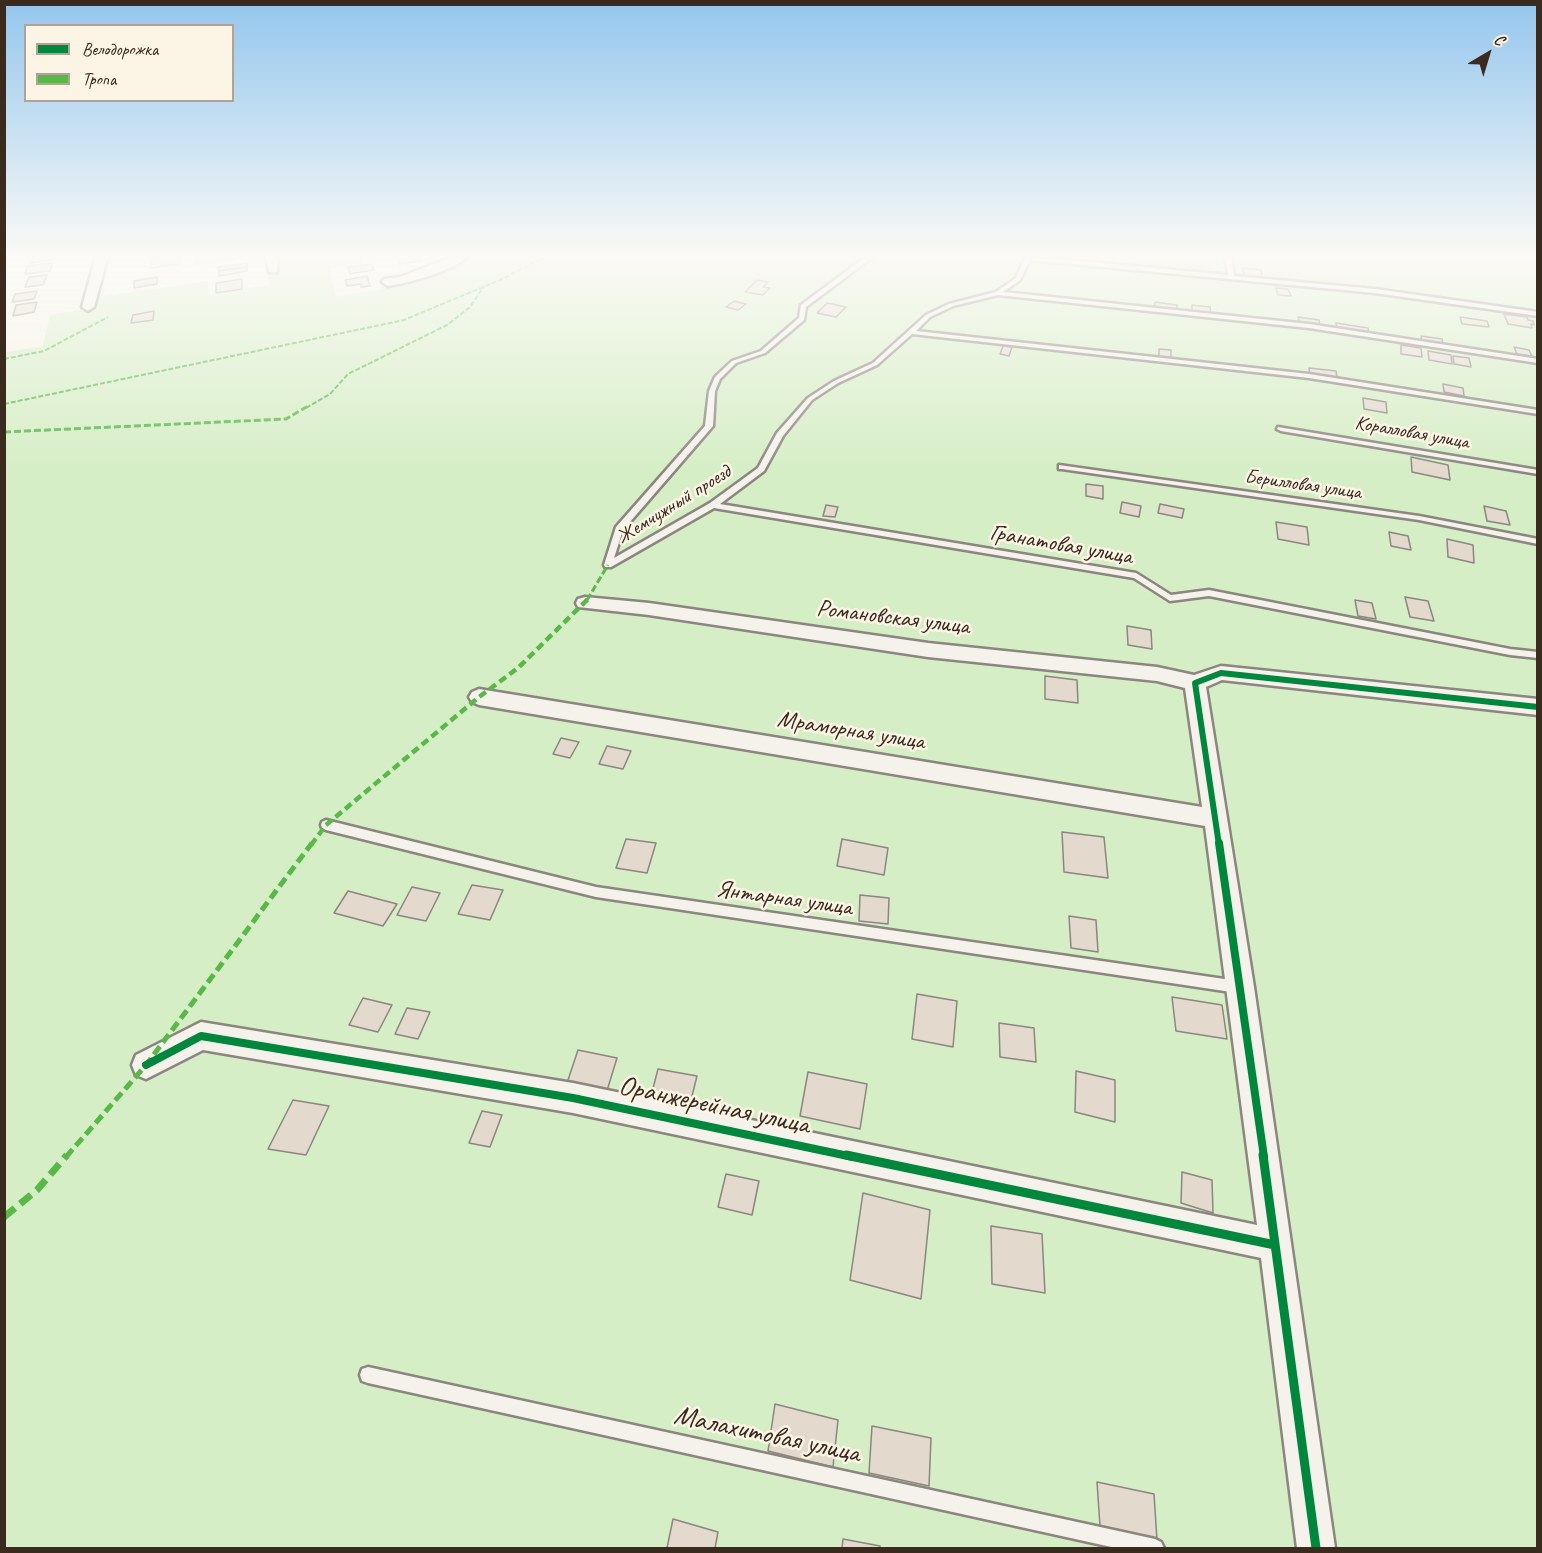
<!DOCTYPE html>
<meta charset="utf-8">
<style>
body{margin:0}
#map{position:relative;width:1542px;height:1553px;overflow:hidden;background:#f7f3ea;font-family:Caveat,sans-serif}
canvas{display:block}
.frame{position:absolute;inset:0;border:6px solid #3b2a1e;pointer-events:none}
.legend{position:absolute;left:24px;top:24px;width:210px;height:78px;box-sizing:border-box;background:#fcf5e5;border:2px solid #afa495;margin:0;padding:8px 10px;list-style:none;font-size:18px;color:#3b2a1e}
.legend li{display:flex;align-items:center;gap:12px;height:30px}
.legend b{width:30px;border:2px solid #afa495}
.north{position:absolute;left:1458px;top:24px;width:60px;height:60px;-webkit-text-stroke:4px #fcf5e5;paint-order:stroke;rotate:38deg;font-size:16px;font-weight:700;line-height:24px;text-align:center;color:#3b2a1e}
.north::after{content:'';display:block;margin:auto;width:21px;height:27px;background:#3b2a1e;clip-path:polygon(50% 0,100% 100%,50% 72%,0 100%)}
</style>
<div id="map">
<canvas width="1542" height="1553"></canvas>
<div class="frame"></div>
<ul class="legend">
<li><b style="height:8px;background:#00873e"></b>Велодорожка</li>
<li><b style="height:8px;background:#58b947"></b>Тропа</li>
</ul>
<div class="north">С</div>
</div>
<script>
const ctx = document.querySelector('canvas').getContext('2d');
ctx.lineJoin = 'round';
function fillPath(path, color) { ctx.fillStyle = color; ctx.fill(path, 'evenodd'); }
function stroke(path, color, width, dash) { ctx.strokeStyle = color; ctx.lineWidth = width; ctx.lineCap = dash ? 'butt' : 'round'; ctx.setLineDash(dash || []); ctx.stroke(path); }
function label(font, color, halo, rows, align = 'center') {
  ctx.font = font + ' Caveat,sans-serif'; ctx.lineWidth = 5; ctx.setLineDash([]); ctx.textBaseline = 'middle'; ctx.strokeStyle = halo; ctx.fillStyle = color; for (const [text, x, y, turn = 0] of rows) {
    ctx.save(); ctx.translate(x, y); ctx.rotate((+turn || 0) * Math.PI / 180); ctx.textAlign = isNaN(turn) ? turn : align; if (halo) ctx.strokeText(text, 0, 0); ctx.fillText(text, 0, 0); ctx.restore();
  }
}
const green = new Path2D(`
 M 195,256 L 262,256 L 194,266 Z
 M 268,256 L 360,256 L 363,263 L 330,268 L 335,297 L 382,289 L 380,283 L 447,256 L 1537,256 L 1537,1548 L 1325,1548 L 1200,708 L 1305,1548 L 5,1548 L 5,352 L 43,346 L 50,315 L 96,307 L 98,297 L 208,281 L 209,295 L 269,285 Z`);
const building = new Path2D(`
 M 33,256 L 55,256 L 54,259 L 31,263 Z
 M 167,256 L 181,256 L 179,264 L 150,268 L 152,258 Z
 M 397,256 L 420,256 L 421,261 L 399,264 Z
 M 1097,256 L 1114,256 L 1114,263 L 1097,261 Z
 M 52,263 L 50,271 L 25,274 L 27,266 Z
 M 247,263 L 247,267 L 219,271 L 218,267 Z
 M 372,264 L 374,270 L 350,274 L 348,267 Z
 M 247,267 L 247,271 L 219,276 L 219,271 Z
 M 1243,268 L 1261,270 L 1262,277 L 1244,275 Z
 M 47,275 L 43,285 L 25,287 L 29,277 Z
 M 367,276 L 370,286 L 361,287 L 361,284 L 347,286 L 345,280 Z
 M 157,277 L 157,284 L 134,288 L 134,281 Z
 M 242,279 L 242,289 L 216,293 L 216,283 Z
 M 757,280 L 768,282 L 763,287 L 770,288 L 763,295 L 745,292 Z
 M 1276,288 L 1288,289 L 1291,296 L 1278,295 Z
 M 37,291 L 34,299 L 12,302 L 15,294 Z
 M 734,301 L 746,304 L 738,310 L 726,307 Z
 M 37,302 L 34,312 L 13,316 L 16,305 Z
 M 1155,302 L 1177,305 L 1177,311 L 1154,308 Z
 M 827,303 L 846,307 L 836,317 L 817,313 Z
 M 1192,305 L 1210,307 L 1211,315 L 1192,313 Z
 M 154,311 L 153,320 L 131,323 L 133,315 Z
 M 1504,314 L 1527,317 L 1528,320 L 1533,321 L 1534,325 L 1531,324 L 1532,328 L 1508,324 Z
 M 1298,317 L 1319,320 L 1320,326 L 1300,324 Z
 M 1460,317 L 1487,321 L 1489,327 L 1462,324 Z
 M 1336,323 L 1368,328 L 1369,333 L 1337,329 Z
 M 1421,336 L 1442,339 L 1443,344 L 1422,341 Z
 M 1401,345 L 1421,348 L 1422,357 L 1401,354 Z
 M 1003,346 L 1012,347 L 1009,356 L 1000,354 Z
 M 1514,347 L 1529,350 L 1532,356 L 1517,354 Z
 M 1159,349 L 1171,350 L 1171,359 L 1159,358 Z
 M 1428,351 L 1451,355 L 1452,364 L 1429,360 Z
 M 1453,356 L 1469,358 L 1471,367 L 1454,364 Z
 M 1309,368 L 1336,371 L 1337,378 L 1310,375 Z
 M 1443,384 L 1463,388 L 1464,396 L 1444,392 Z
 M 1363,398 L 1386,402 L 1387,413 L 1364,409 Z
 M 1411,457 L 1448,465 L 1450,480 L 1412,472 Z
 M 1086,484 L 1103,486 L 1103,499 L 1086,496 Z
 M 1122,502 L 1141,506 L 1139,517 L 1120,513 Z
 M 1160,504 L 1184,509 L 1182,518 L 1158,513 Z
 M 826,505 L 838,507 L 835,517 L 823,516 Z
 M 1484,506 L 1506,511 L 1510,525 L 1487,521 Z
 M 1276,522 L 1307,527 L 1309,545 L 1278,539 Z
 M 1389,532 L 1408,536 L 1411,550 L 1391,546 Z
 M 1447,539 L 1473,545 L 1474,563 L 1448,557 Z
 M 1405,597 L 1428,601 L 1434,621 L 1410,617 Z
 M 1355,600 L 1372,603 L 1376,619 L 1358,616 Z
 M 1127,626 L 1151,630 L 1152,649 L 1128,645 Z
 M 1045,676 L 1077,680 L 1078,703 L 1045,699 Z
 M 561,738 L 579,742 L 570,758 L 553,754 Z
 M 607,746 L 631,751 L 623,769 L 599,764 Z
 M 1062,832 L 1104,837 L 1108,878 L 1064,872 Z
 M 626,839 L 656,843 L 647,873 L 616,868 Z
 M 842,839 L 888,848 L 884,875 L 837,866 Z
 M 472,885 L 503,890 L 490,920 L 458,914 Z
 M 412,887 L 440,893 L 426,921 L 397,915 Z
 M 348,891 L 397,904 L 383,926 L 334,913 Z
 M 860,895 L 889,898 L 888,924 L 859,921 Z
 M 1069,916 L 1096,920 L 1098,952 L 1071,948 Z
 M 917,994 L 957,1001 L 953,1047 L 912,1039 Z
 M 1172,997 L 1222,1005 L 1227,1039 L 1176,1031 Z
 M 363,998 L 392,1005 L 378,1032 L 349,1025 Z
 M 407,1008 L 430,1012 L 418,1039 L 395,1034 Z
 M 999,1023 L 1034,1028 L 1036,1062 L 1000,1057 Z
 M 578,1050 L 617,1058 L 606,1094 L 566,1086 Z
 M 658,1069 L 697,1076 L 690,1104 L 651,1096 Z
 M 1076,1071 L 1115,1080 L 1115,1122 L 1075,1112 Z
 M 808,1072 L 867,1084 L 860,1129 L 800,1116 Z
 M 293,1100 L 329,1106 L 306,1155 L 268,1149 Z
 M 482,1111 L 502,1115 L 490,1147 L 469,1143 Z
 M 1182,1172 L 1212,1180 L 1213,1213 L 1181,1203 Z
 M 726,1174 L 759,1181 L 752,1215 L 718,1207 Z
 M 863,1193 L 930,1210 L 921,1299 L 850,1280 Z
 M 991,1226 L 1042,1234 L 1045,1293 L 992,1284 Z
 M 775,1404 L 838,1420 L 833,1467 L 768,1451 Z
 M 872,1426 L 931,1438 L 929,1486 L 869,1473 Z
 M 1097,1482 L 1154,1494 L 1157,1540 L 1100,1526 Z
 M 673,1519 L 718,1532 L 715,1548 L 667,1548 Z
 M 843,1539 L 880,1546 L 880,1548 L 842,1548 Z`);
const lane = new Path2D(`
 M 867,256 L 874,256 L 806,307 L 804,320 L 765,353 L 736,363 L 720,379 L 715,391 L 713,426 L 623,530 L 614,558 L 710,503 L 758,468 L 777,433 L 808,398 L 834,381 L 873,363 L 926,315 L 949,304 L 996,292 L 1016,278 L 1026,256 L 1228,275 L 1225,256 L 1231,256 L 1234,276 L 1375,289 L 1538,312 L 1538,316 L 1375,293 L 1030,260 L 1020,280 L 1003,292 L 1309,324 L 1538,359 L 1538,363 L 1309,328 L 998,295 L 953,306 L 930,317 L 916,331 L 1309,374 L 1538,410 L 1538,414 L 1309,378 L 912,334 L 877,365 L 838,383 L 812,400 L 783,436 L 764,471 L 720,504 L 1136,573 L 1171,595 L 1209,590 L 1510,649 L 1538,652 L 1538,658 L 1510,655 L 1209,596 L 1170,601 L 1134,578 L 714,508 L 611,567 L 605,567 L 604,565 L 616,527 L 705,426 L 709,391 L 715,377 L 732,361 L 761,351 L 799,318 L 801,305 Z
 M 1278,427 L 1538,470 L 1538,474 L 1281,431 L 1277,429 Z
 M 1059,465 L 1419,516 L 1538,539 L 1538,544 L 1419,520 L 1062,469 L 1059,469 Z
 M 326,820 L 596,887 L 1238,981 L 1242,983 L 1244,987 L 1242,991 L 1238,993 L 596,897 L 326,830 L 322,828 L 321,825 L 322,822 Z
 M 368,1367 L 1155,1539 L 1161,1542 L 1164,1548 L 1116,1548 L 368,1383 L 362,1381 L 360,1375 L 362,1369 Z`);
const street = new Path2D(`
 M 96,256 L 108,256 L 94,307 L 88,311 L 82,307 Z
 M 266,256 L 278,256 L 277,272 L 269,272 Z
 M 455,256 L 468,256 C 454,271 408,283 388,286 L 382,282 L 384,279 L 400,277 Z
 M 585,597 L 649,603 L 928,643 L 1157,667 L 1194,675 L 1221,666 L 1538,699 L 1538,715 L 1222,680 L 1206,687 L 1254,987 L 1335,1548 L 1297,1548 L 1261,1258 L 573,1113 L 203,1050 L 146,1079 L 136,1075 L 132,1065 L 136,1055 L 201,1022 L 573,1083 L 1257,1225 L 1205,826 L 479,705 L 472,702 L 469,697 L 472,692 L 479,689 L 1202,807 L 1185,688 L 1157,681 L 928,657 L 649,615 L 578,607 L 576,603 L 578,599 Z`);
const quietFar4 = new Path2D(`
 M 4,359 L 44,351 L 108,317
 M 4,404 L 404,320 L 500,280 L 547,256
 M 306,408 L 330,394 L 348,374 L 447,325 L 470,307 L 484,286`);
const quietFar3 = new Path2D(`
 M 4,432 L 286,419 L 308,406
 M 587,600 L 608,565`);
const quietFar2 = new Path2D(`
 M 311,845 L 326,825 L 479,697 L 518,668 L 588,599`);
const quietFar1 = new Path2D(`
 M 66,1157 L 146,1065 L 312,843`);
const quiet = new Path2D(`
 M 4,1217 L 37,1190 L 67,1155`);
const cyclewayFar2 = new Path2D(`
 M 1219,845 L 1195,683 L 1221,673 L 1538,707`);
const cyclewayFar1 = new Path2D(`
 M 1219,843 L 1264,1157
 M 146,1065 L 201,1036 L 573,1098 L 853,1157`);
const cycleway = new Path2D(`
 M 846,1155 L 1275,1245
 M 1263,1155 L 1316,1548`);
const farStreetnames = [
 ["Коралловая улица",1412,433,10],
 ["Берилловая улица",1303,485,8],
 ["Жемчужный проезд",674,505,-32]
];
const streetNames = [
 ["Гранатовая улица",1061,545,10],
 ["Романовская улица",893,618,7],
 ["Мраморная улица",851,731,9],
 ["Янтарная улица",784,899,8]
];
const nearStreetnames = [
 ["Оранжерейная улица",714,1106,12],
 ["Малахитовая улица",767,1435,12]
];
fillPath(green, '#d5eec5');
fillPath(building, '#e3d9cd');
stroke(building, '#8b867f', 1.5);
stroke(lane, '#8b867f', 5);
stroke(street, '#8b867f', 5);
fillPath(lane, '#f5f2ec');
fillPath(street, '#f5f2ec');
stroke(quietFar4, '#58b947', 2, [5, 2]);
stroke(quietFar3, '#58b947', 3, [7, 3]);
stroke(quietFar2, '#58b947', 4.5, [8, 4.5]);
stroke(quietFar1, '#58b947', 5, [10, 5]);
stroke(quiet, '#58b947', 7, [14, 7]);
stroke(cyclewayFar2, '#00873e', 6);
stroke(cyclewayFar1, '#00873e', 8);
stroke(cycleway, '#00873e', 9);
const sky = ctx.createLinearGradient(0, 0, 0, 474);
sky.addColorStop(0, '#94c6ee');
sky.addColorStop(0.54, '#fbfaf6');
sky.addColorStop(1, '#fbfaf600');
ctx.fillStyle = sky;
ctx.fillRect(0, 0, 1542, 474);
label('20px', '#3b2a1e', '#fcf5e5', farStreetnames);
label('24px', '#3b2a1e', '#fcf5e5', streetNames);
label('28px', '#3b2a1e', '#fcf5e5', nearStreetnames);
</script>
